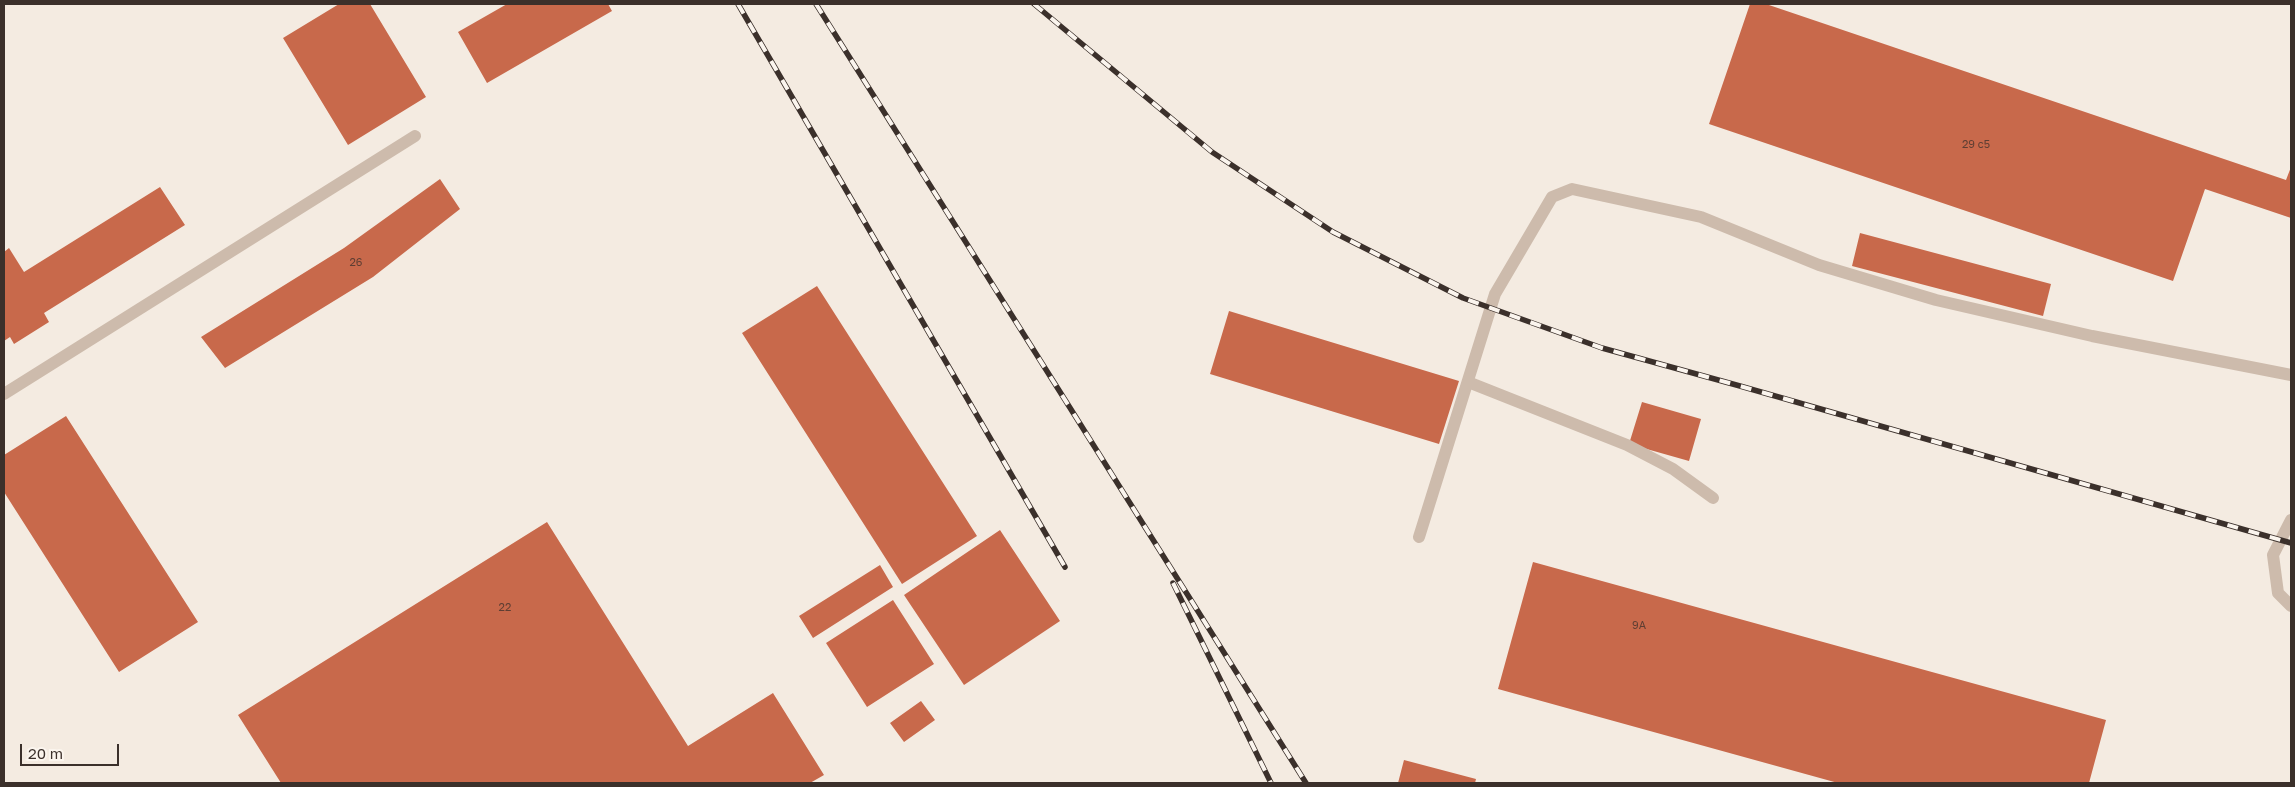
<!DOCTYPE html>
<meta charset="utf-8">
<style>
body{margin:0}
#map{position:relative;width:2295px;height:787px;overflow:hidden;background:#f4ebe1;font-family:"Golos Text",sans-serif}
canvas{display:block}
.frame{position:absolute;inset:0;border:5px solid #3b302b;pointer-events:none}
.scale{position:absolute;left:20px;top:744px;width:99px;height:22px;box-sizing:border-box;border:2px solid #3b302b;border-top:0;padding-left:6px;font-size:15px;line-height:18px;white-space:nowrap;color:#3b302b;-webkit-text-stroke:4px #fbf5ee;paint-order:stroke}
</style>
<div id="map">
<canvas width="2295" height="787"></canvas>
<div class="frame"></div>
<div class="scale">20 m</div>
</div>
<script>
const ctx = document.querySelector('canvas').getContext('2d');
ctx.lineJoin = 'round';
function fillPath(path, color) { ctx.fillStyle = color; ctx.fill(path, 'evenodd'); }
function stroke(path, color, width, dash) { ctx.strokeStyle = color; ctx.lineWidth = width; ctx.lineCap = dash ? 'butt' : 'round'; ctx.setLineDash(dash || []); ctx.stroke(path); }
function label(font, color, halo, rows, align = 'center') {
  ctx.font = font + ' "Golos Text",sans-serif'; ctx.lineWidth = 4; ctx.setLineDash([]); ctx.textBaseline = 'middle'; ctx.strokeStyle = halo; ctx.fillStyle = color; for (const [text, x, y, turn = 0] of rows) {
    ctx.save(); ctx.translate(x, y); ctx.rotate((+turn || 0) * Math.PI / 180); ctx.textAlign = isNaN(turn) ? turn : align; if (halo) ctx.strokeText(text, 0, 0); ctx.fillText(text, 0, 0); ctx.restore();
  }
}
const building = new Path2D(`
 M 339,4 L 370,4 L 426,97 L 348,145 L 283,38 Z
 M 507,4 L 608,4 L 612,11 L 487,83 L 458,32 Z
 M 1750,4 L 1766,4 L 2286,180 L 2291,167 L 2291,218 L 2205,189 L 2173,281 L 1709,124 Z
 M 440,179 L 460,209 L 373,277 L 225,368 L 201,337 L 344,248 Z
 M 160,187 L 185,225 L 44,313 L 49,322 L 14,344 L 10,337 L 4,341 L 4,252 L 9,248 L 24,272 Z
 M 1860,233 L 2051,284 L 2043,316 L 1852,266 Z
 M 817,286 L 977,536 L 902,584 L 742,333 Z
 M 1229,311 L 1459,381 L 1439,444 L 1210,374 Z
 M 1642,402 L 1701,419 L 1689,461 L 1629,444 Z
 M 66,416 L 198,622 L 119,672 L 4,492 L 4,455 Z
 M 547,522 L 688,746 L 773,693 L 824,775 L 810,783 L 281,783 L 238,715 Z
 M 1000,530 L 1060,621 L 964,685 L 904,595 Z
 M 1533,562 L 2106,720 L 2089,783 L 1838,783 L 1498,689 Z
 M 880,565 L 893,587 L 813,638 L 799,616 Z
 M 893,600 L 934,664 L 867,707 L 826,643 Z
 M 921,701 L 935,720 L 904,742 L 890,723 Z
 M 1404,760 L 1476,779 L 1475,783 L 1398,783 Z`);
const service = new Path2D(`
 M 1468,382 L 1627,445 L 1673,469 L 1713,498
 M 4,394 L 415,136
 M 2291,520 L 2273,555 L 2278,593 L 2291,606
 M 1419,537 L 1495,294 L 1552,197 L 1572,189 L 1701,217 L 1819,265 L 1936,300 L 2092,336 L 2291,375`);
const rail = new Path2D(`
 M 738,4 L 1065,567
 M 816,4 L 1306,783
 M 1034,4 L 1212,152 L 1333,232 L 1463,298 L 1602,348 L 1740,386 L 2291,543
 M 1173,583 L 1271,783`);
const numberNames = [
 ["29 с5",1976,145],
 ["26",356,263],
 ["22",505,608],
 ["9А",1639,626]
];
fillPath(building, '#c8694b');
stroke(service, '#cdbbac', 12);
stroke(rail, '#3b302b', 5.5);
stroke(rail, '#fbf5ee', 4, [11]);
label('11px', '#5e3e33', null, numberNames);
</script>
